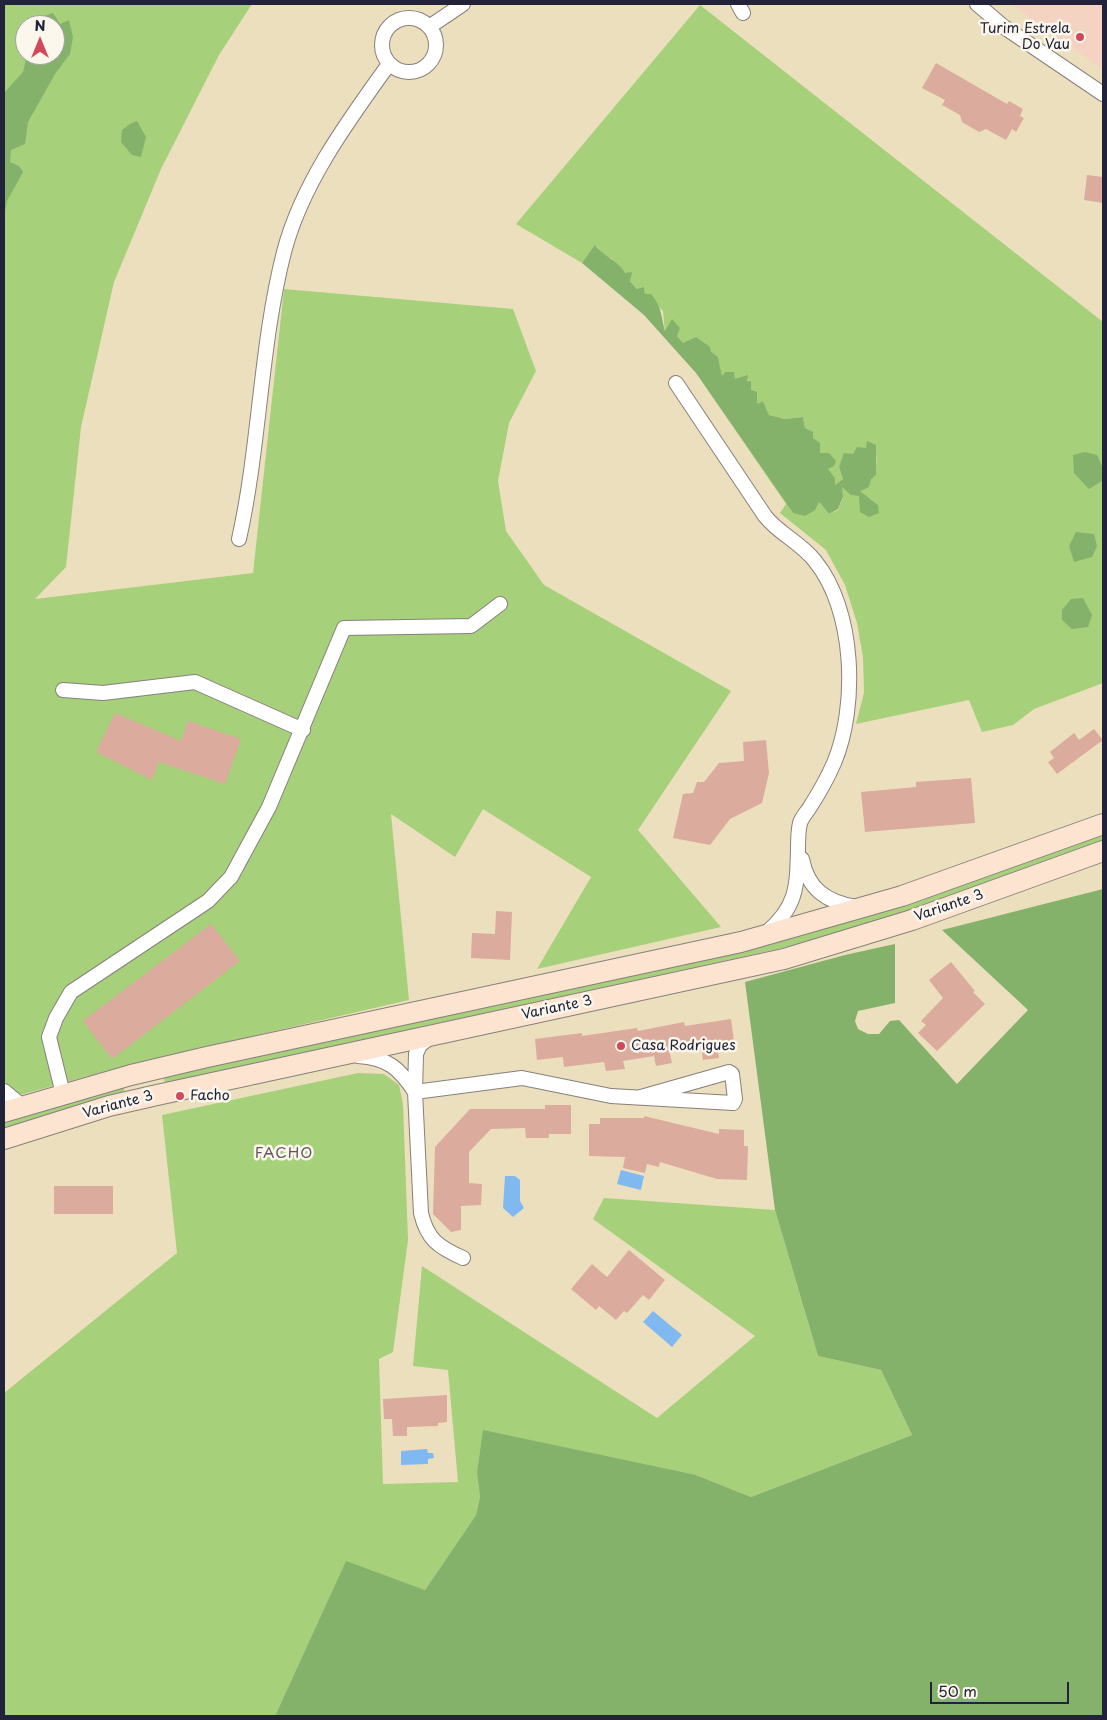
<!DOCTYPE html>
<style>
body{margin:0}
#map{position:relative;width:1107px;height:1720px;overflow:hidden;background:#ecdfbd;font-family:"Playpen Sans",sans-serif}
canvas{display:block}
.frame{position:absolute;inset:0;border:5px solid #22223b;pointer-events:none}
.north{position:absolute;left:15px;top:15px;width:50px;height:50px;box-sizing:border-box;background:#fbf7ec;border:1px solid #a4a2a5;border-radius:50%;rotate:0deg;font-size:14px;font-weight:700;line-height:20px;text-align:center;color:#22223b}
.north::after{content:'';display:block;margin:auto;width:18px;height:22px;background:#d1495b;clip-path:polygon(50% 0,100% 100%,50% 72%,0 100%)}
.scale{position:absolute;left:930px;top:1682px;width:139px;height:22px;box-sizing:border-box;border:2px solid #22223b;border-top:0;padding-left:6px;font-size:15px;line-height:18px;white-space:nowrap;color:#22223b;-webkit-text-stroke:4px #fbf7ec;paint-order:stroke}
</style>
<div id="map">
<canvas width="1107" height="1720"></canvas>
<div class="frame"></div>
<div class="north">N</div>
<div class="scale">50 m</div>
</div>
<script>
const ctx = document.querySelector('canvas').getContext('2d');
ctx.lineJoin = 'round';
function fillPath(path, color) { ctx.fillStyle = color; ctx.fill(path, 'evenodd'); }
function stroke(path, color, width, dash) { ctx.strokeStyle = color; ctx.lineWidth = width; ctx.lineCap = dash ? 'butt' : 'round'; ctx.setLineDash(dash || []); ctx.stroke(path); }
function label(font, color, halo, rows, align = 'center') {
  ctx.font = font + ' "Playpen Sans",sans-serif'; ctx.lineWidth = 5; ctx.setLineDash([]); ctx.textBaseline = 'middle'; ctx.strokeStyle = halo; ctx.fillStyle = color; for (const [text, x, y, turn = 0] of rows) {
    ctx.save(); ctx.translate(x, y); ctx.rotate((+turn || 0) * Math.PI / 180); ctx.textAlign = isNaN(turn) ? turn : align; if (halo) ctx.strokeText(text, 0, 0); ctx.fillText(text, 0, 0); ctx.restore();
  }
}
const built = new Path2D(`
 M 1011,4 L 1103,4 L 1103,70 Z`);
const green = new Path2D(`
 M 4,4 L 252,4 L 219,55 L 161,169 L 114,282 L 81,427 L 66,567 L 35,599 L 253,573 L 284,289 L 513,309 L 536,371 L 509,423 L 498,481 L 506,531 L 544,585 L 731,691 L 638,830 L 721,927 L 537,969 L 591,877 L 483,809 L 455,857 L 391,814 L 409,1000 L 136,1063 L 9,1098 L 4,1094 ZM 25,25 L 55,25 L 55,55 L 25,55 Z
 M 700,5 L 1103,322 L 1103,683 L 1034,709 L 1013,725 L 982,732 L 969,700 L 856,724 L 864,693 L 863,657 L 857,623 L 845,585 L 826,550 L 780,513 L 786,504 L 696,373 L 644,315 L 582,263 L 516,224 ZM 597,246 C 600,252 604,258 611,258 L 638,290 L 644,287 L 645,294 L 663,311 L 665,332 L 677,336 L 683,343 L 718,357 L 722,377 L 725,372 L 734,372 L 734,379 L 751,381 L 751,390 L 757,405 L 763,401 L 769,415 L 785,419 L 803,417 L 805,428 L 813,438 L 827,469 L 835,478 L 835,485 L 843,479 L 839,467 L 853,454 L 866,448 L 876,454 C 878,473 873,478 859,491 L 878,505 L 841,486 L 843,498 L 838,510 L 829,514 L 819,502 L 793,513 L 696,373 L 644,315 L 582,263 Z
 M 1103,833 L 1103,841 L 862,927 L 805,943 L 165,1083 L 163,1075 L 794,938 L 951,889 Z
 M 358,1073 L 384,1074 L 399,1085 L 403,1104 L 408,1240 L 393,1352 L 379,1359 L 383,1484 L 458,1482 L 448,1370 L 413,1366 L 422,1266 L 657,1418 L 755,1336 L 593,1219 L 604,1198 L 775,1210 L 818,1356 L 881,1370 L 912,1435 L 751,1497 L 696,1475 L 477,1473 L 480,1497 L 476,1515 L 425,1590 L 346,1562 L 275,1716 L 4,1716 L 4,1393 L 177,1253 L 162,1115 Z
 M 123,1086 L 125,1092 L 4,1129 L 4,1121 Z`);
const forest = new Path2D(`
 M 53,13 L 60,24 L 69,20 L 73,37 L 70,54 L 55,74 L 28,122 L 25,144 L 11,150 L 10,162 L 19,166 L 23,172 L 7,201 L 4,217 L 4,93 L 23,72 L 27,55 L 55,55 L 55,25 L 42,25 L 44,16 Z
 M 137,121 L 146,137 L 141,157 L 132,155 L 121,142 L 122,130 L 130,124 Z
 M 595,245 C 605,258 618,260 625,273 L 632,272 L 630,281 L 637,289 L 644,287 L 645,294 L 651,294 C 662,307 661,316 665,331 L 672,319 L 680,328 L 677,336 L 683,343 L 696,337 L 710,347 L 711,352 L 718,357 L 722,376 L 725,372 L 734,372 L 735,379 L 748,375 L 747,381 L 751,381 L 751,390 L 757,392 L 757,404 L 763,401 L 769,415 L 785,419 L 803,417 L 805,428 L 813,432 L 813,438 L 820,443 L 820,453 L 829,453 L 836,461 L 834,466 L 828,469 L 835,478 L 835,485 L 843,479 L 839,467 L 844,453 L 853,454 L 857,447 L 866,448 L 867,441 L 876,445 L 876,475 L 871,479 L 869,487 L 860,491 L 878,505 L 879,513 L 869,517 L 860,512 L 859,496 L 851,495 L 842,487 L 843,497 L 838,509 L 829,514 L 819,502 L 815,510 L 805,516 L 793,513 L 696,373 L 644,315 L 582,263 Z
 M 1085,452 L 1097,455 L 1102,466 L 1102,481 L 1089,489 L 1074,473 L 1073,455 Z
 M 1076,532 L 1094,534 L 1097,546 L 1092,557 L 1074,562 L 1069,546 Z
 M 1083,598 L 1092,615 L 1088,627 L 1072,629 L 1062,620 L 1062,610 L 1071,599 Z
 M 1103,889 L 1103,1716 L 275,1716 L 346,1561 L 425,1590 L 476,1515 L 480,1497 L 477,1473 L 483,1430 L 696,1475 L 751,1497 L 912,1435 L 881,1370 L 818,1356 L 775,1210 L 745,982 L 845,955 L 895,944 L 895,1003 L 858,1011 L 855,1021 L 858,1029 L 868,1034 L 879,1034 L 890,1021 L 899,1020 L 957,1084 L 1028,1010 L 942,930 Z`);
const water = new Path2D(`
 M 621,1170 L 644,1176 L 641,1190 L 617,1184 Z
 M 505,1176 L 515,1176 L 520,1180 L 520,1201 L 524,1208 L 513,1217 L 503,1208 Z
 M 653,1311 L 682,1335 L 672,1347 L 643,1322 Z
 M 427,1449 L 428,1453 L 433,1453 L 434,1458 L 428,1459 L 428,1464 L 401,1465 L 401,1451 Z`);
const building = new Path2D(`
 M 936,63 L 1007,104 L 1009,101 L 1023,109 L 1020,116 L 1024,118 L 1016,132 L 1012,129 L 1006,140 L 986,129 L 979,132 L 962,122 L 960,115 L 942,105 L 945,100 L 922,88 Z
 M 1087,175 L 1103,177 L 1103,203 L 1084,200 Z
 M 115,713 L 181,741 L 188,721 L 241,739 L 225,784 L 159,762 L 152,780 L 96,752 Z
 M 1094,729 L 1103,740 L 1057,774 L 1048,762 L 1054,758 L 1050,752 L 1074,733 L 1079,740 Z
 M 766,740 L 769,773 L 762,803 L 730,819 L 710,845 L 673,838 L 683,794 L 693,793 L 697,782 L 704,782 L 719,763 L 744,761 L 743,742 Z
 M 971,778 L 975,823 L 865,832 L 861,792 L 916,787 L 916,782 Z
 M 496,911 L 512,912 L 510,960 L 471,958 L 472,933 L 495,934 Z
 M 211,924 L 240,961 L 112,1059 L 83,1021 Z
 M 951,962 L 975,991 L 973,992 L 985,1004 L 937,1051 L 918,1033 L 926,1025 L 921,1021 L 943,998 L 929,980 Z
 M 731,1019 L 734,1041 L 717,1044 L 719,1058 L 703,1060 L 701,1044 L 669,1050 L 672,1063 L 656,1066 L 654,1056 L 623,1061 L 625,1069 L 606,1071 L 604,1062 L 564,1067 L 563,1057 L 537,1060 L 535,1039 L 582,1033 L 582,1036 L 637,1028 L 638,1031 L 684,1022 L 685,1026 Z
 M 545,1105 L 571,1105 L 571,1134 L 549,1134 L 549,1138 L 526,1138 L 525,1128 L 491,1129 L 469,1152 L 469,1183 L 482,1184 L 481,1205 L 461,1206 L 461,1230 L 451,1232 L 433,1214 L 435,1147 L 470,1109 L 545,1109 Z
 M 644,1116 L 719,1134 L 719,1129 L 744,1130 L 744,1146 L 748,1146 L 747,1180 L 717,1179 L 660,1162 L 659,1167 L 647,1164 L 645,1173 L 623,1168 L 625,1157 L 589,1156 L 589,1124 L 600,1124 L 600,1118 L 644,1118 Z
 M 54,1186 L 113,1186 L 113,1214 L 54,1214 Z
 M 629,1250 L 665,1280 L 649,1300 L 643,1295 L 627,1313 L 624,1311 L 616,1320 L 599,1306 L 596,1310 L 571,1289 L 592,1264 L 607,1277 Z
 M 447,1395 L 447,1422 L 438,1423 L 438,1426 L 407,1427 L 407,1436 L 393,1436 L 392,1419 L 384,1419 L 383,1399 Z`);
const minor = new Path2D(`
 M 738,4 L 743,13
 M 977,4 L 1004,27 L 1103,94
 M382 45a27 27 0 1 1 54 0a27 27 0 1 1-54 0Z
 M 429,27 L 463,4
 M 676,383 L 765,516 C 779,534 800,542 815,561 C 855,610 858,706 834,763 C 827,779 819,793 810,807 C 807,812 802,817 800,823 C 798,831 798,841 798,849 C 797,887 797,907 766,933
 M 239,539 C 260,445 260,346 284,252 C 302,183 348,121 389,64
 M 63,690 L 103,693 L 195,682 L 303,730
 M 802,859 C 808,889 826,902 856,907
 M 432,1036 L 420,1045 L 416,1054 L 415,1092 L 421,1213 C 427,1239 438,1247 463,1258
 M 358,1056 C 388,1058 399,1068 415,1092
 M 4,1091 L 22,1106
 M 415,1092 L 522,1078 L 611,1096 L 733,1103 L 735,1099 L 732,1074 L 729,1072 L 641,1097
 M 63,1094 L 49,1037 L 56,1018 L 71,992 L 208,901 L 231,877 L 269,807 L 344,628 L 471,626 L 500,604`);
const secondary = new Path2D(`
 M 4,1112 L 131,1075 L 207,1057 L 741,942 L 902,896 L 1103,824
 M 4,1139 L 109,1106 L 157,1095 L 784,959 L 912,920 L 1103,851`);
const markers = [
 [1080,37,5,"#d1495b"],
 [621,1046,5,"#d1495b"],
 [180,1096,5,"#d1495b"]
];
const poiNames = [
 ["Turim Estrela",1070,29,"right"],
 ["Do Vau",1070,45,"right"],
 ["Casa Rodrigues",631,1046],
 ["Facho",190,1096]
];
const streetNames = [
 ["Variante 3",949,906,-19],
 ["Variante 3",557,1008,-12],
 ["Variante 3",118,1105,-15]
];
const neighbourhoodNames = [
 ["FACHO",284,1154]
];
fillPath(built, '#f5d3c2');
fillPath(green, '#a7d07b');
fillPath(forest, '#85b26b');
fillPath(water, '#80b9f0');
fillPath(building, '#dbab9d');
stroke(minor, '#87807c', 16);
stroke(secondary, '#87807c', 22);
stroke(minor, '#fff', 14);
stroke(secondary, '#fde4d1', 20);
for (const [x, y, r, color] of markers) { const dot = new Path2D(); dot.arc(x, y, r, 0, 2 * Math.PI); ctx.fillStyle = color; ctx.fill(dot); stroke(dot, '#fbf7ec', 2); }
label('14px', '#22223b', '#fbf7ec', poiNames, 'left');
label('14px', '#22223b', '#fbf7ec', streetNames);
ctx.letterSpacing = '1px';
label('15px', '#63525d', '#fbf7ec', neighbourhoodNames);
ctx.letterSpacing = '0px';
</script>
